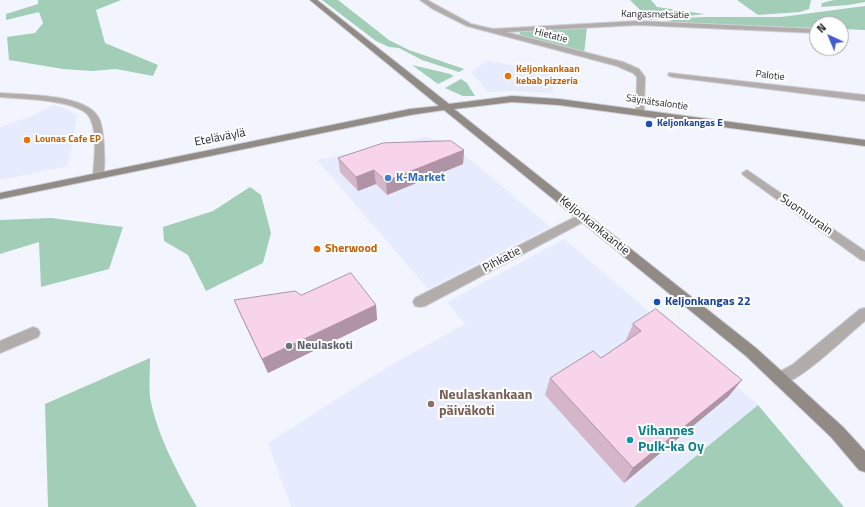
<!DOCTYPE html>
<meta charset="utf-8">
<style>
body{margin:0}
#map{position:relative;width:865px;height:507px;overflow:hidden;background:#f3f5fe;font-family:"Titillium Web",sans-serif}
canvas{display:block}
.north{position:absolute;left:809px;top:16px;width:40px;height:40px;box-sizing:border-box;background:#fff;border:1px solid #a7a7a9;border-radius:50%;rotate:316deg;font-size:11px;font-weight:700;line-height:16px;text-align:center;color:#222327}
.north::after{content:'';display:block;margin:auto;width:14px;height:18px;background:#465ace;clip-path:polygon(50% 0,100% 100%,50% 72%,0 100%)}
</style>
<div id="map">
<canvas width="865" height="507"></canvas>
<div class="north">N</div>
</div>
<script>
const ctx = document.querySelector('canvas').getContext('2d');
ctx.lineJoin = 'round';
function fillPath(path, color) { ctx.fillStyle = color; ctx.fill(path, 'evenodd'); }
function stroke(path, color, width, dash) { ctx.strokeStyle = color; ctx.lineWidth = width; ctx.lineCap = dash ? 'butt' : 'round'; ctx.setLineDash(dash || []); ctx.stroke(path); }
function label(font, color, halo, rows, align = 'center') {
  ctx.font = font + ' "Titillium Web",sans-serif'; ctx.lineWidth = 4; ctx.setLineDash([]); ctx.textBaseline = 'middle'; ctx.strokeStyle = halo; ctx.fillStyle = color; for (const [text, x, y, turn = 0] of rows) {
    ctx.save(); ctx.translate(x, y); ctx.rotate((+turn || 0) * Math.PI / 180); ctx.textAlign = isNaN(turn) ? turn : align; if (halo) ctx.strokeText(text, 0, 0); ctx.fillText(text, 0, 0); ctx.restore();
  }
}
const built = new Path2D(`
 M 488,60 L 551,75 L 553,93 L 516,91 L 488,92 L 471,72 Z
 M 54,105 L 67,109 L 77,116 L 68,166 L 0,180 L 0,127 L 29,117 Z
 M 425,137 L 440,140 L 464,154 L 550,227 L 428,289 L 317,160 Z
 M 564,239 L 758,405 L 634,507 L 291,507 L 268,443 L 389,366 L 465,324 L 447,302 Z`);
const green = new Path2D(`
 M 38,0 L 121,0 L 96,10 L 105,43 L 158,65 L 153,76 L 116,69 L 92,71 L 63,69 L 9,60 L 7,37 L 35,33 L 43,23 L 39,12 L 6,20 L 6,14 L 38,4 Z
 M 322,0 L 338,0 L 389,40 L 409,50 L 464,69 L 459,72 L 422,60 L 399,48 L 389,47 L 376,41 Z
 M 630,0 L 651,0 L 657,7 L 705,14 L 650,20 Z
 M 737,0 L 811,0 L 809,9 L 800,12 L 758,15 Z
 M 834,0 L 865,0 L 865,2 L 848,5 L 821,7 L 822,3 Z
 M 865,6 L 865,30 L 841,29 L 841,24 L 817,24 L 817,28 L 658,23 L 683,18 L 705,17 L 781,17 Z
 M 587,27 L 584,54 L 519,37 L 520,31 Z
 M 412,65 L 450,74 L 454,76 L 438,84 Z
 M 461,79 L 467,83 L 475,96 L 463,96 L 445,88 Z
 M 250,187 L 261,195 L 271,233 L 263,263 L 206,291 L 188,255 L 164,241 L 163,227 L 213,211 Z
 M 51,218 L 123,227 L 109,269 L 41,287 L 39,242 L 0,254 L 0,220 Z
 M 150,358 C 150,370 149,385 150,397 C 156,433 179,476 197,507 L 48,507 L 45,404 Z
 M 758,405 L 844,507 L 634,507 Z`);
const minor = new Path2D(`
 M 420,0 L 427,0 L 471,24 L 493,29 L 638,21 L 817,29 L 817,33 L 638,25 L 506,32 L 623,62 L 639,69 L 645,77 L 644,112 L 640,115 L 636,112 L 637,77 L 633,73 L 617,66 L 467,26 L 433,9 Z
 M 841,30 L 846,31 L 847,32 L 841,34 Z
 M 669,73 L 865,95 L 865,101 L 672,77 L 668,75 Z
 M 0,93 C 25,95 81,94 97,115 C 103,123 103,136 104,145 C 104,154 106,170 102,178 L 98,179 L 93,176 C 94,158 98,135 90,118 C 81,99 19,99 0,97 Z
 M 747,170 L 865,251 L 865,261 L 861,260 L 743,175 L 742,173 Z
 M 583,213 L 587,214 L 589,217 L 587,220 L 425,306 L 420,307 L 415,306 L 413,302 L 415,298 Z
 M 865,308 L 865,321 C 842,340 808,375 780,386 L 775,384 L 773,379 L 775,374 L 792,365 L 860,309 Z
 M 33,327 L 38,329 L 40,333 L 38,337 L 0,353 L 0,341 Z`);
const secondary = new Path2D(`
 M 310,0 L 317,0 L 449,104 L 512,96 L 559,99 L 865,140 L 865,146 L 559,105 L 512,102 L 454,109 L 756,348 L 843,427 L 865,451 L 865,472 L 859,470 L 831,437 L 746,356 L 444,110 L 410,115 L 0,199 L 0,193 L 410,109 L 439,106 Z`);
const wall = new Path2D(`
 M 464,150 L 463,164 L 387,195 L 376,184 L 358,191 L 340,172 L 338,158 Z
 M 301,295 L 376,305 L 377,320 L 268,373 L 240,314 L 234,300 Z
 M 633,324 L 728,397 L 624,483 L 545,395 L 550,378 L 601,358 L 625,342 Z`);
const shadedWall = new Path2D(`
 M 464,150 L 463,164 L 387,195 L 386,181 Z
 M 374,170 L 376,184 L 358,191 L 356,177 Z
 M 376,305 L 377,320 L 268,373 L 262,359 Z
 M 742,380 L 728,397 L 624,483 L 633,468 Z`);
const building = new Path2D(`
 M 451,141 L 464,150 L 386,181 L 374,170 L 356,177 L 338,158 L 383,143 Z
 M 351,273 L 376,305 L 262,359 L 234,300 L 295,291 L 301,295 Z
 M 656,309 L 742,380 L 633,468 L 550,378 L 593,351 L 601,358 L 641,331 L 633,324 Z`);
const markers = [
 [508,76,4,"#e8710a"],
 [649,124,4,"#1a4fb4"],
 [27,140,4,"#e8710a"],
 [388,178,4,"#3f7fe0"],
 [317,249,4,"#e8710a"],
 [657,302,4,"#1a4fb4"],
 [289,346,4,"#6b7280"],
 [431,404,4,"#8d6e63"],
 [630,440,4,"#0f9aa8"]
];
const farStreetnames = [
 ["Kangasmetsätie",655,15,1],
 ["Hietatie",551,36,14],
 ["Palotie",770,76,7],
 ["Säynätsalontie",657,103,8]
];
const farFoodnames = [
 ["Keljonkankaan",516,70],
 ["kebab pizzeria",516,82],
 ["Lounas Cafe EP",35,140]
];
const farTransitnames = [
 ["Keljonkangas E",657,124]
];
const streetNames = [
 ["Eteläväylä",220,138,-11],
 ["Suomuurain",806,215,35],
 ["Keljonkankaantie",594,226,39],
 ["Pihkatie",502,260,-28]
];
const shopNames = [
 ["K-Market",396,178]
];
const foodNames = [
 ["Sherwood",325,249]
];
const transitNames = [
 ["Keljonkangas 22",665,302]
];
const worshipNames = [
 ["Neulaskoti",297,346]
];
const nearEducationnames = [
 ["Neulaskankaan",439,396],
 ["päiväkoti",439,412]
];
const nearCulturenames = [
 ["Vihannes",638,432],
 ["Pulk-ka Oy",638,448]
];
fillPath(built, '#e7ebfe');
fillPath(green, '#a2cdb7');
stroke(minor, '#cdcfd7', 2);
stroke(secondary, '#cdcfd7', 2);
fillPath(minor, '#b2adaa');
fillPath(secondary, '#918a85');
fillPath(wall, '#d5b6c9');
fillPath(shadedWall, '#ae94a4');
fillPath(building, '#f8d4ea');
stroke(building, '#ae94a4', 1);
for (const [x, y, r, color] of markers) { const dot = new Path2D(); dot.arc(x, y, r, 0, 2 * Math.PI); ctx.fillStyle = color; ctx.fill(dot); stroke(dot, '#fff', 1.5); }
label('10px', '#222327', '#fff', farStreetnames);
label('bold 10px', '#c56008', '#fff', farFoodnames, 'left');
label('bold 10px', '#164399', '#fff', farTransitnames, 'left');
label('12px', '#222327', '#fff', streetNames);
label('bold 12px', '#366cbe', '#fff', shopNames, 'left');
label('bold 12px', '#c56008', '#fff', foodNames, 'left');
label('bold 12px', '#164399', '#fff', transitNames, 'left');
label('bold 12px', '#5b616d', '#fff', worshipNames, 'left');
label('bold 14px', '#785e54', '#fff', nearEducationnames, 'left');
label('bold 14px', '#0d838f', '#fff', nearCulturenames, 'left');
</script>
